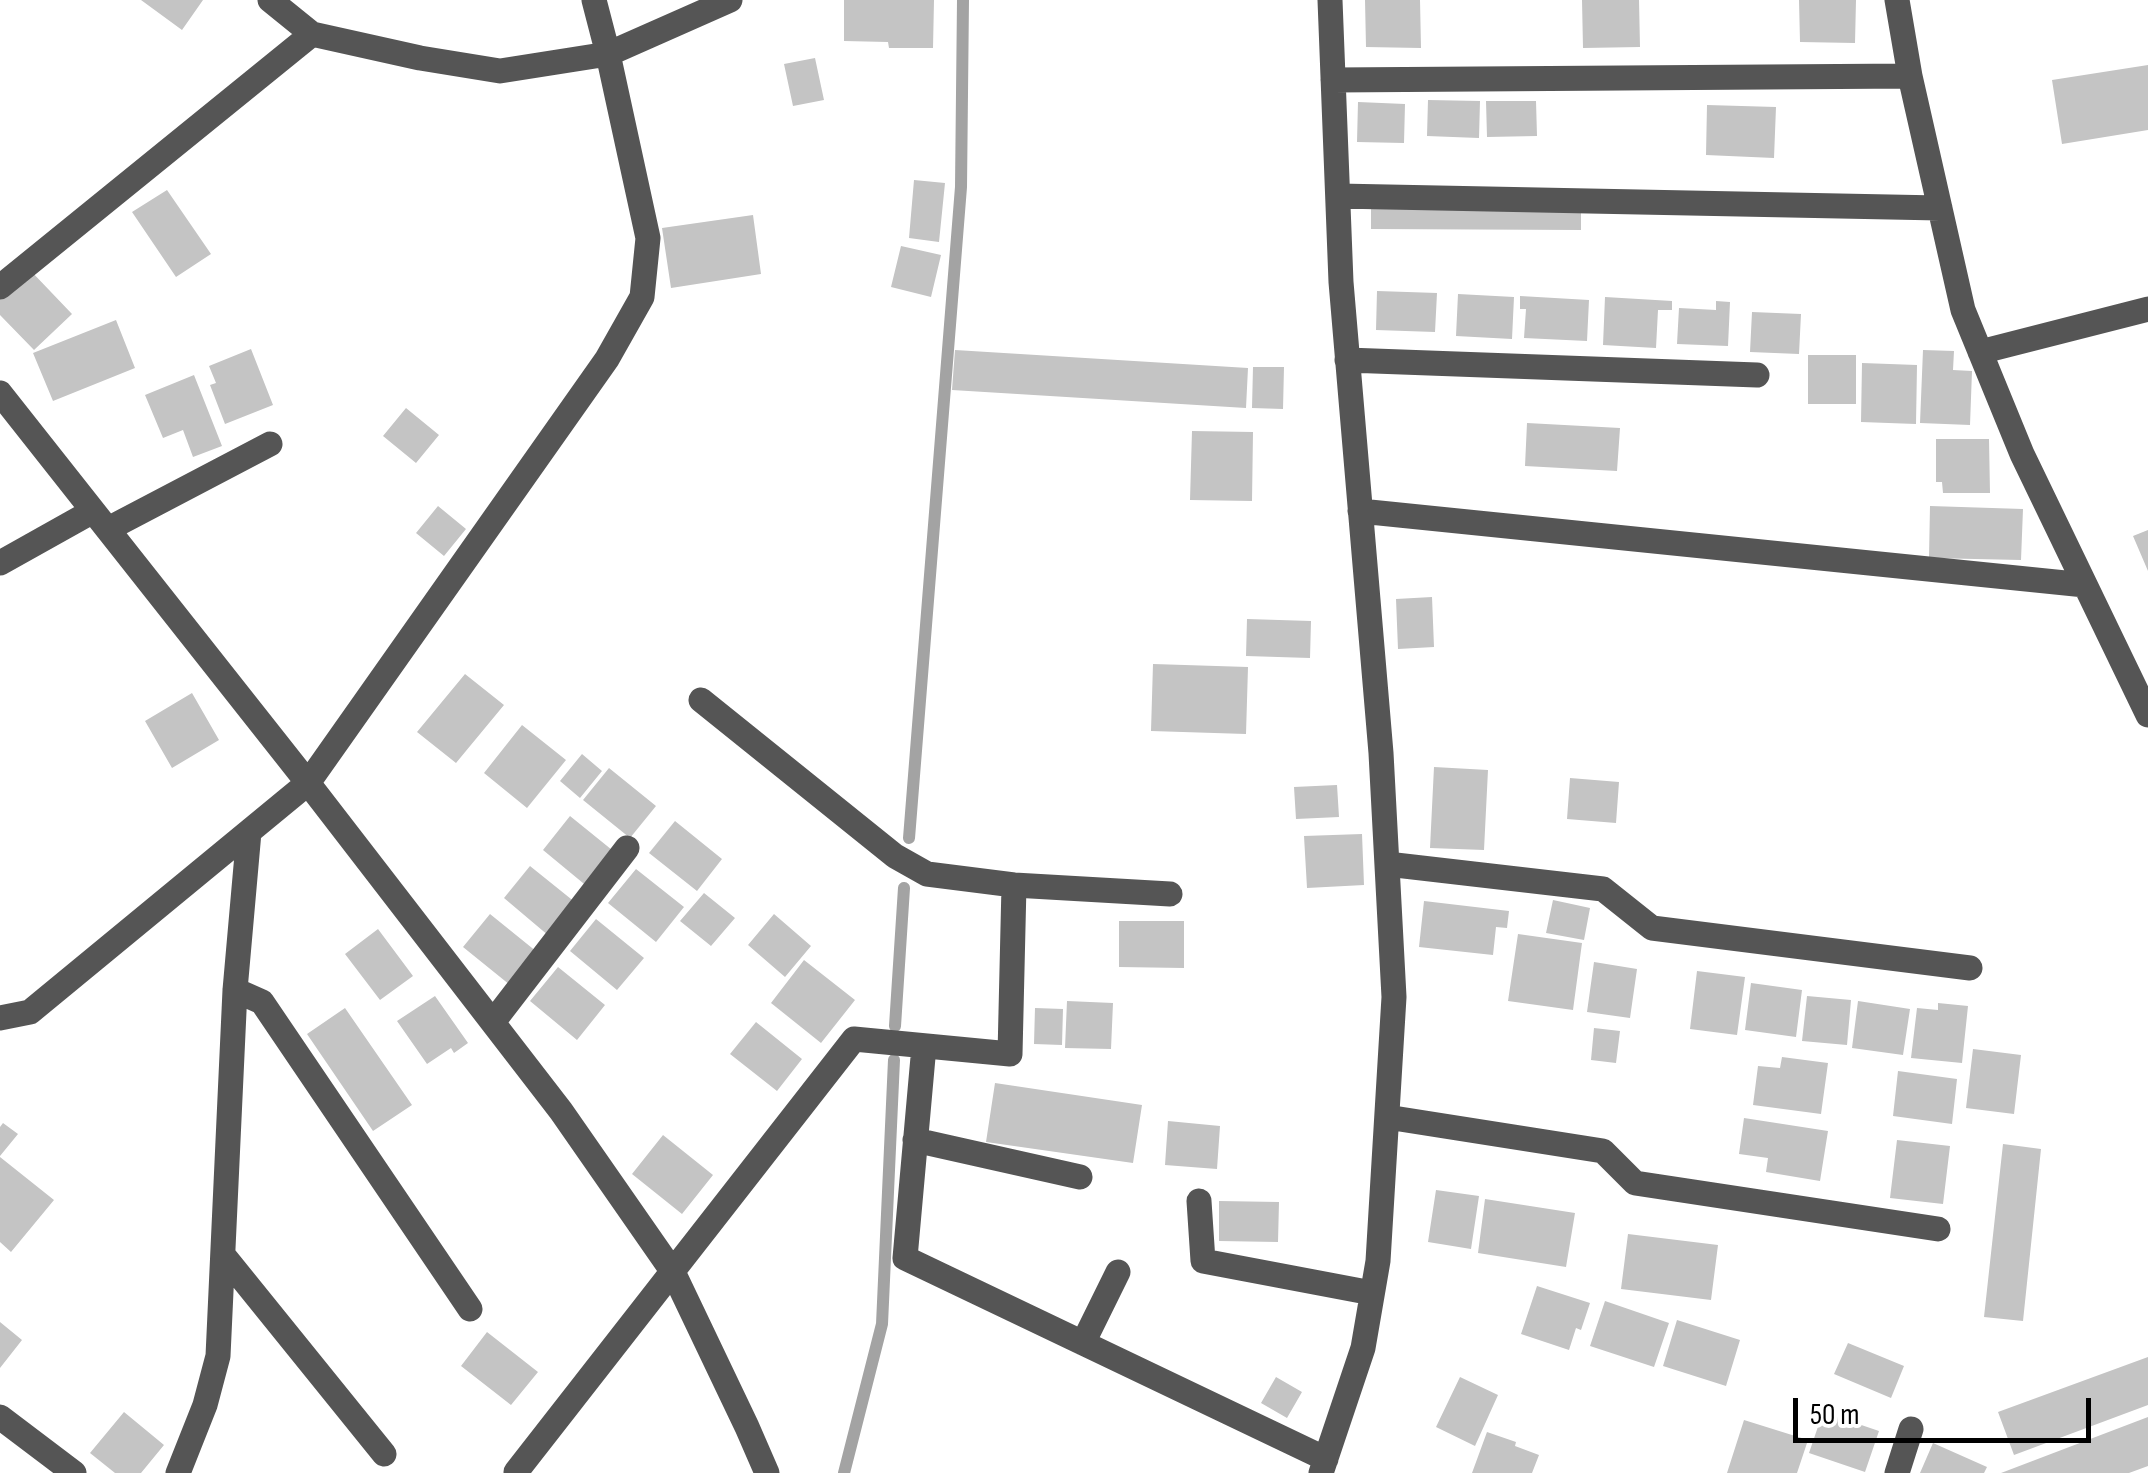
<!DOCTYPE html>
<style>
body{margin:0}
#map{position:relative;width:2148px;height:1473px;overflow:hidden;background:#fff;font-family:"Sofia Sans Condensed",sans-serif}
canvas{display:block}
.scale{position:absolute;left:1793px;top:1398px;width:298px;height:45px;box-sizing:border-box;border:5px solid #000;border-top:0;padding-left:12px;font-size:30px;line-height:35px;white-space:nowrap;color:#000;-webkit-text-stroke:8px #fff;paint-order:stroke}
</style>
<div id="map">
<canvas width="2148" height="1473"></canvas>
<div class="scale">50 m</div>
</div>
<script>
const ctx = document.querySelector('canvas').getContext('2d');
ctx.lineJoin = 'round';
function stroke(path, color, width, dash) { ctx.strokeStyle = color; ctx.lineWidth = width; ctx.lineCap = dash ? 'butt' : 'round'; ctx.setLineDash(dash || []); ctx.stroke(path); }
function fillPath(path, color) { ctx.fillStyle = color; ctx.fill(path, 'evenodd'); }
const stream = new Path2D(`
 M 909,838 L 961,187 L 963,0
 M 895,1026 L 904,888
 M 844,1473 L 882,1324 L 894,1060`);
const building = new Path2D(`
 M 141,0 L 203,0 L 182,30 Z
 M 844,0 L 934,0 L 933,48 L 889,48 L 888,42 L 844,41 Z
 M 1365,0 L 1420,0 L 1421,48 L 1366,47 Z
 M 1582,0 L 1639,0 L 1640,47 L 1583,48 Z
 M 1799,0 L 1856,0 L 1855,43 L 1800,42 Z
 M 815,58 L 824,100 L 793,106 L 784,64 Z
 M 2148,65 L 2148,130 L 2062,144 L 2052,80 Z
 M 1428,100 L 1480,101 L 1479,138 L 1427,136 Z
 M 1486,101 L 1536,101 L 1537,136 L 1487,137 Z
 M 1358,102 L 1405,104 L 1404,143 L 1357,142 Z
 M 1707,105 L 1776,107 L 1774,158 L 1706,155 Z
 M 914,180 L 945,183 L 939,242 L 909,238 Z
 M 167,190 L 211,254 L 176,277 L 132,212 Z
 M 1371,197 L 1581,199 L 1581,230 L 1371,229 Z
 M 753,215 L 761,274 L 671,288 L 662,228 Z
 M 901,246 L 941,255 L 931,297 L 891,287 Z
 M 29,269 L 72,314 L 34,350 L 0,315 L 0,297 Z
 M 1377,291 L 1437,293 L 1435,332 L 1376,330 Z
 M 1458,294 L 1514,297 L 1512,339 L 1456,336 Z
 M 1520,296 L 1589,300 L 1587,341 L 1524,338 L 1526,309 L 1520,309 Z
 M 1605,297 L 1672,301 L 1672,310 L 1658,310 L 1656,348 L 1603,345 Z
 M 1716,301 L 1730,302 L 1728,346 L 1677,344 L 1679,308 L 1716,310 Z
 M 1752,312 L 1801,314 L 1799,354 L 1750,352 Z
 M 116,320 L 135,368 L 53,401 L 33,353 Z
 M 251,349 L 273,405 L 225,424 L 210,385 L 216,383 L 209,366 Z
 M 955,350 L 1248,368 L 1246,408 L 952,390 Z
 M 1923,350 L 1954,351 L 1953,370 L 1972,371 L 1970,425 L 1920,423 Z
 M 1808,355 L 1856,355 L 1856,404 L 1808,404 Z
 M 1862,363 L 1917,365 L 1916,424 L 1861,422 Z
 M 1253,367 L 1284,367 L 1283,409 L 1252,408 Z
 M 194,375 L 222,446 L 193,457 L 183,430 L 163,438 L 145,395 Z
 M 406,408 L 439,435 L 416,463 L 383,436 Z
 M 1527,423 L 1620,428 L 1617,471 L 1525,466 Z
 M 1192,431 L 1253,432 L 1252,501 L 1190,500 Z
 M 1936,439 L 1989,439 L 1990,493 L 1943,493 L 1942,482 L 1936,482 Z
 M 438,506 L 466,529 L 444,556 L 416,533 Z
 M 1930,506 L 2023,509 L 2021,560 L 1929,558 Z
 M 2148,530 L 2148,571 L 2133,536 Z
 M 1432,597 L 1434,647 L 1398,649 L 1396,599 Z
 M 1247,619 L 1311,621 L 1310,658 L 1246,656 Z
 M 1153,664 L 1248,667 L 1246,734 L 1151,731 Z
 M 465,674 L 504,705 L 456,763 L 417,732 Z
 M 192,693 L 219,740 L 172,768 L 145,721 Z
 M 522,725 L 566,760 L 527,808 L 484,773 Z
 M 582,754 L 602,771 L 580,798 L 560,781 Z
 M 1434,767 L 1488,770 L 1484,850 L 1430,848 Z
 M 609,768 L 656,806 L 630,838 L 583,800 Z
 M 1570,778 L 1619,782 L 1616,823 L 1567,819 Z
 M 1337,785 L 1339,817 L 1296,819 L 1294,787 Z
 M 570,816 L 617,854 L 589,888 L 543,850 Z
 M 675,821 L 722,859 L 697,891 L 649,853 Z
 M 1362,834 L 1364,885 L 1307,888 L 1304,836 Z
 M 530,866 L 576,903 L 549,936 L 504,898 Z
 M 636,869 L 684,907 L 656,942 L 608,903 Z
 M 704,893 L 735,918 L 711,946 L 680,921 Z
 M 1553,900 L 1590,908 L 1584,940 L 1546,933 Z
 M 1424,901 L 1509,911 L 1507,928 L 1496,927 L 1493,955 L 1419,947 Z
 M 490,914 L 537,952 L 510,985 L 463,947 Z
 M 774,914 L 811,946 L 785,977 L 748,945 Z
 M 596,919 L 644,958 L 617,990 L 570,951 Z
 M 1119,921 L 1184,921 L 1184,968 L 1119,967 Z
 M 378,929 L 413,976 L 380,1000 L 345,954 Z
 M 1518,934 L 1582,943 L 1573,1010 L 1508,1001 Z
 M 804,960 L 855,1000 L 821,1043 L 771,1003 Z
 M 1594,962 L 1637,969 L 1630,1018 L 1587,1012 Z
 M 558,967 L 605,1005 L 577,1040 L 530,1001 Z
 M 1697,971 L 1745,977 L 1737,1035 L 1690,1029 Z
 M 1751,983 L 1802,990 L 1796,1037 L 1745,1030 Z
 M 435,996 L 468,1043 L 454,1053 L 451,1048 L 427,1064 L 397,1021 Z
 M 1807,996 L 1851,1000 L 1847,1045 L 1802,1041 Z
 M 1067,1001 L 1113,1003 L 1111,1049 L 1065,1048 Z
 M 1858,1001 L 1910,1009 L 1903,1055 L 1852,1048 Z
 M 1938,1003 L 1968,1006 L 1962,1063 L 1911,1058 L 1917,1008 L 1938,1010 Z
 M 345,1008 L 412,1105 L 373,1131 L 307,1034 Z
 M 1035,1008 L 1063,1009 L 1062,1045 L 1034,1044 Z
 M 756,1022 L 802,1059 L 777,1091 L 730,1054 Z
 M 1594,1028 L 1620,1031 L 1616,1063 L 1591,1060 Z
 M 1973,1049 L 2021,1055 L 2014,1114 L 1966,1108 Z
 M 1782,1057 L 1828,1063 L 1821,1114 L 1753,1105 L 1758,1066 L 1780,1068 Z
 M 1898,1071 L 1957,1079 L 1952,1124 L 1893,1116 Z
 M 995,1083 L 1142,1105 L 1133,1163 L 986,1142 Z
 M 1744,1118 L 1828,1131 L 1820,1181 L 1766,1172 L 1768,1158 L 1739,1154 Z
 M 1168,1121 L 1220,1126 L 1217,1169 L 1165,1165 Z
 M 3,1123 L 18,1134 L 0,1156 L 0,1127 Z
 M 663,1135 L 713,1175 L 682,1214 L 632,1174 Z
 M 1897,1140 L 1950,1146 L 1943,1204 L 1890,1198 Z
 M 2003,1144 L 2041,1149 L 2023,1321 L 1984,1317 Z
 M 0,1157 L 54,1200 L 11,1252 L 0,1242 Z
 M 1436,1190 L 1479,1196 L 1471,1249 L 1428,1242 Z
 M 1485,1199 L 1575,1213 L 1566,1267 L 1478,1253 Z
 M 1219,1201 L 1279,1202 L 1278,1242 L 1219,1241 Z
 M 1628,1234 L 1718,1245 L 1711,1300 L 1621,1289 Z
 M 1537,1286 L 1590,1303 L 1581,1330 L 1576,1328 L 1569,1350 L 1521,1334 Z
 M 1605,1301 L 1669,1323 L 1654,1367 L 1590,1346 Z
 M 1677,1320 L 1740,1340 L 1726,1386 L 1663,1366 Z
 M 0,1322 L 22,1340 L 0,1368 Z
 M 487,1332 L 538,1372 L 511,1405 L 461,1366 Z
 M 1848,1343 L 1904,1366 L 1891,1398 L 1834,1374 Z
 M 2148,1357 L 2148,1405 L 2014,1455 L 1998,1412 Z
 M 1276,1377 L 1302,1392 L 1287,1418 L 1261,1403 Z
 M 1460,1377 L 1498,1395 L 1475,1446 L 1436,1427 Z
 M 124,1412 L 164,1445 L 141,1473 L 115,1473 L 90,1453 Z
 M 1823,1412 L 1879,1431 L 1865,1472 L 1809,1453 Z
 M 2148,1417 L 2148,1466 L 2129,1473 L 2001,1473 Z
 M 1744,1420 L 1808,1440 L 1797,1473 L 1727,1473 Z
 M 1487,1432 L 1516,1442 L 1515,1446 L 1539,1455 L 1532,1473 L 1472,1473 Z
 M 1933,1443 L 1987,1467 L 1984,1473 L 1920,1473 Z`);
const minor = new Path2D(`
 M 270,0 L 312,34 L 420,58 L 500,71 L 608,54 L 730,0
 M 1897,0 L 1910,76 L 1963,310 L 2022,454 L 2148,715
 M 1333,80 L 1910,76
 M 1338,196 L 1940,208
 M 0,287 L 312,34
 M 1980,352 L 2148,309
 M 1347,360 L 1757,375
 M 0,393 L 308,783 L 561,1111 L 673,1272 L 747,1427 L 767,1473
 M 1360,511 L 2085,585
 M 108,529 L 270,444
 M 0,563 L 93,511
 M 701,700 L 895,856 L 927,874 L 1014,885 L 1170,894
 M 1387,864 L 1603,889 L 1652,928 L 1970,968
 M 235,990 L 262,1002 L 470,1309
 M 0,1018 L 30,1012 L 308,783 L 607,359 L 642,297 L 648,238 L 608,54 L 594,0
 M 493,1022 L 627,848
 M 924,1046 L 905,1258 L 1326,1459
 M 1387,1117 L 1603,1151 L 1635,1183 L 1938,1229
 M 915,1140 L 1080,1177
 M 1199,1201 L 1203,1261 L 1372,1293
 M 224,1256 L 384,1454
 M 1083,1343 L 1118,1272
 M 0,1417 L 74,1473
 M 516,1472 L 854,1039 L 1010,1054 L 1014,885
 M 178,1473 L 205,1405 L 218,1356 L 235,990 L 249,832
 M 1321,1473 L 1363,1348 L 1378,1261 L 1394,997 L 1381,753 L 1341,282 L 1330,0
 M 1897,1473 L 1911,1429`);
stroke(stream, '#a3a3a3', 12);
fillPath(building, '#c4c4c4');
stroke(minor, '#555', 25);
</script>
